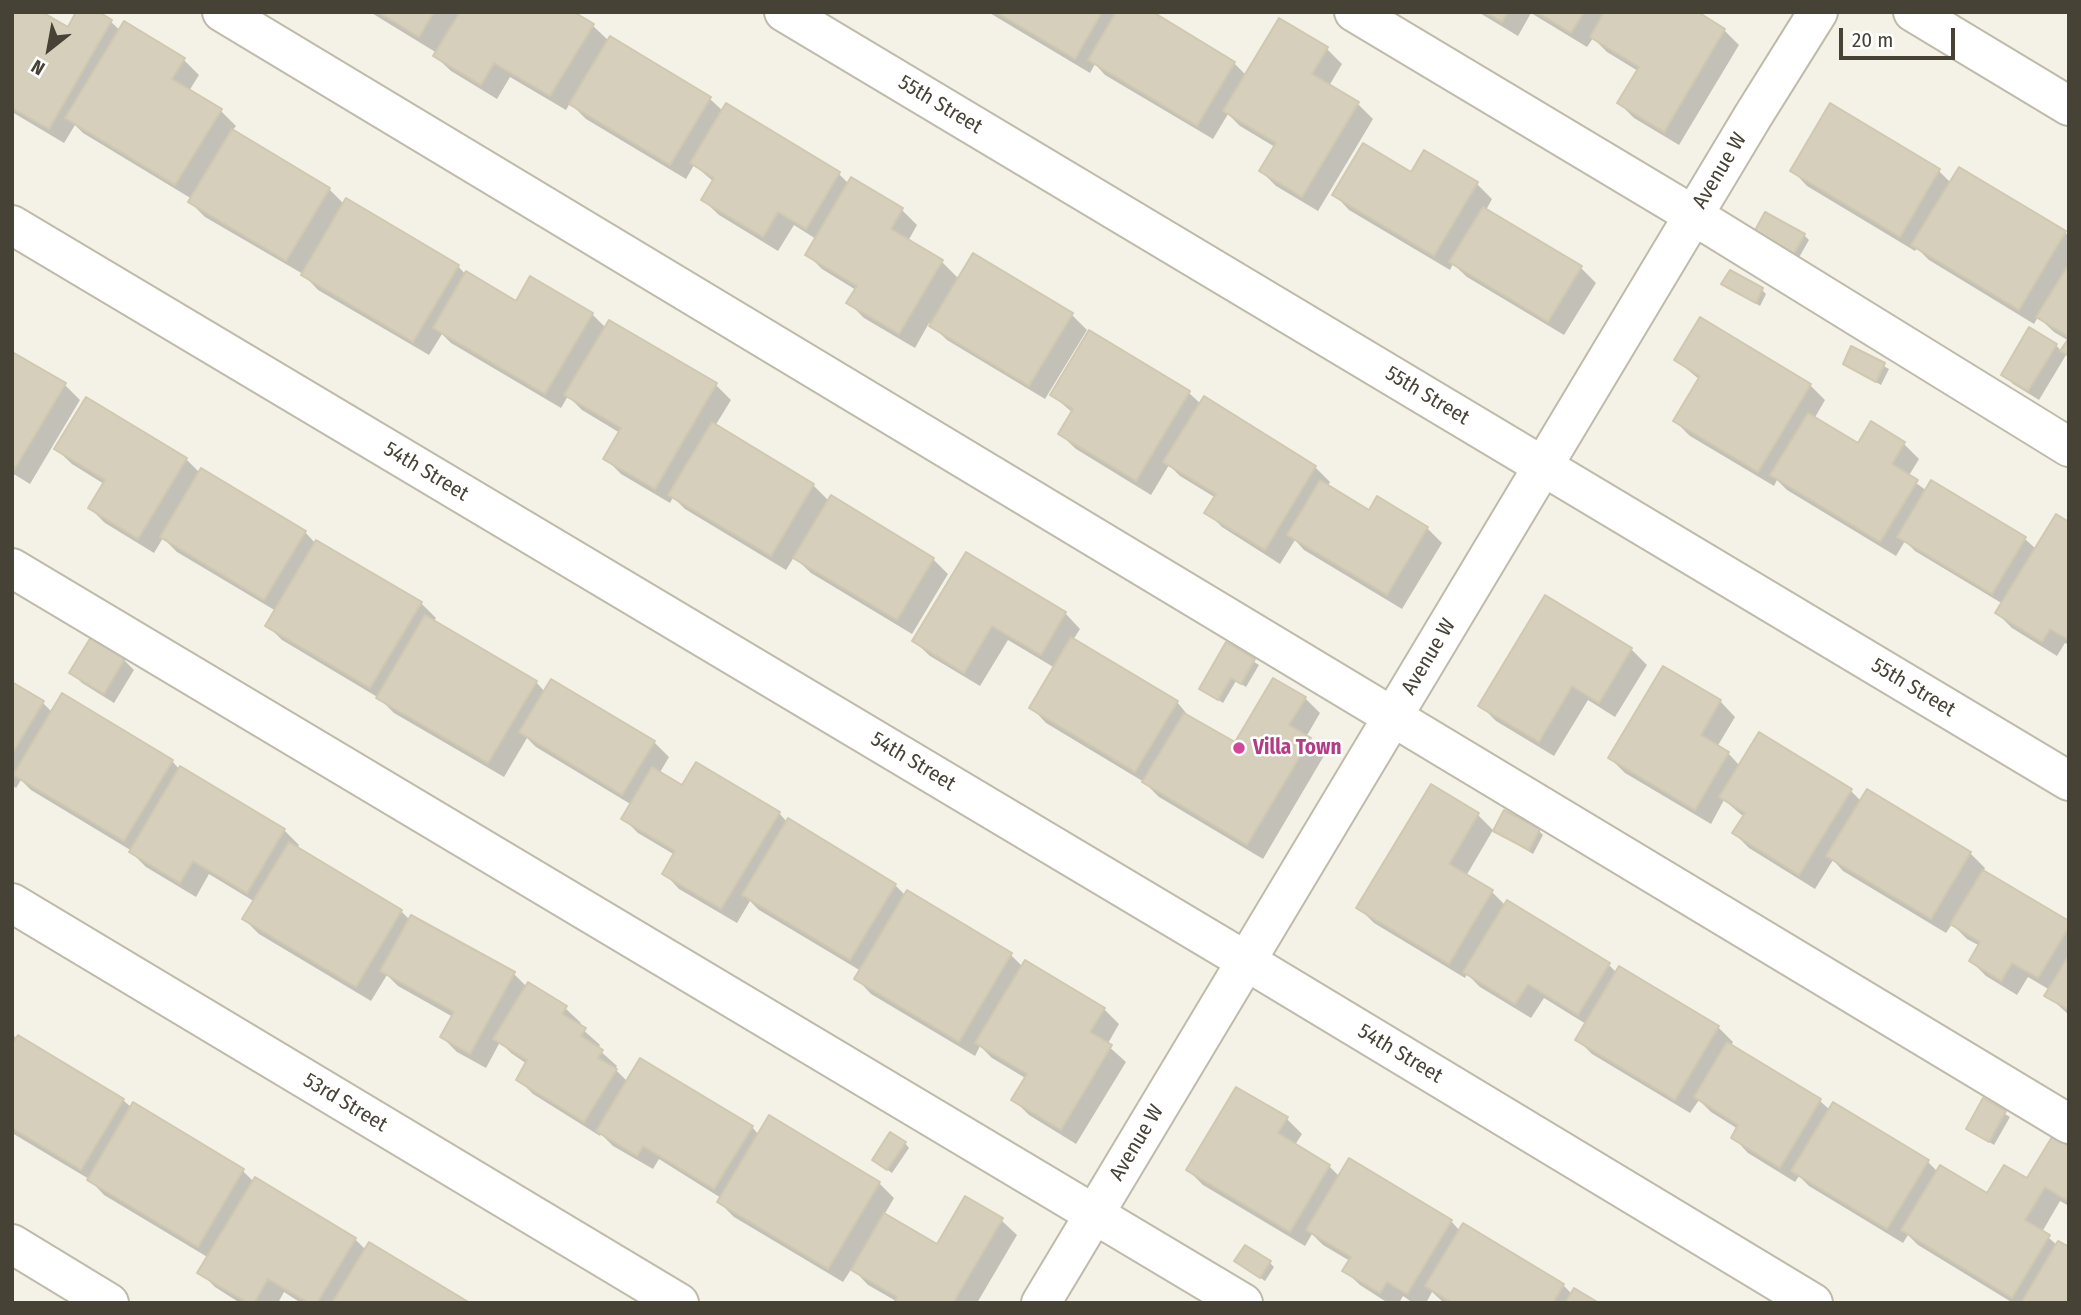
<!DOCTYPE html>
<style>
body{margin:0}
#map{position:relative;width:2081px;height:1315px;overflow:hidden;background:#f4f1e7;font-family:"Fira Sans Condensed",sans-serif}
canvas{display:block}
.frame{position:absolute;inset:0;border:14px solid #474236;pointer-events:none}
.north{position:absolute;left:14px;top:14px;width:70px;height:70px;-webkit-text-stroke:5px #fff;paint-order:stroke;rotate:211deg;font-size:19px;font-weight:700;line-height:28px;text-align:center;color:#474236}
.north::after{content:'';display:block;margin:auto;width:24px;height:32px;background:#474236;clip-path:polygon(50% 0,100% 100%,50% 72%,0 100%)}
.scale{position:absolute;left:1839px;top:28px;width:116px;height:32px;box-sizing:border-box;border:4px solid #474236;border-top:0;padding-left:9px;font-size:21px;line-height:24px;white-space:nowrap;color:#474236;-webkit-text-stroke:5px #fff;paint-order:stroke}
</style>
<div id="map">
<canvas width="2081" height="1315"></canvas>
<div class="frame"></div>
<div class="north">N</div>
<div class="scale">20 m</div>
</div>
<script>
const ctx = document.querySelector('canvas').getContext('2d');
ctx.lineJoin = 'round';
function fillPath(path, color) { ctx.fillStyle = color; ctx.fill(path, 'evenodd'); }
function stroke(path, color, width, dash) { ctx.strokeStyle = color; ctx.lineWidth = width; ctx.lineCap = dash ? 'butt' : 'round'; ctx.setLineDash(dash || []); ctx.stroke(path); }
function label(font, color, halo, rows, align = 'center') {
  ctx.font = font + ' "Fira Sans Condensed",sans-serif'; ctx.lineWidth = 5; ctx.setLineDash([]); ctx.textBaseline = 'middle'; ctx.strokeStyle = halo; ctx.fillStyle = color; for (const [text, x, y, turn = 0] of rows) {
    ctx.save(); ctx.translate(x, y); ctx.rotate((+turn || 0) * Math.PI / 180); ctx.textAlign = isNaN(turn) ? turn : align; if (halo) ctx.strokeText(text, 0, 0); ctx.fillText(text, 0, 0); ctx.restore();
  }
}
const shadow = new Path2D(`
 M 12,12 L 68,29 L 95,12 L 111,22 L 121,31 L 184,60 L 199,75 L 189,91 L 221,111 L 236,126 L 232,131 L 329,189 L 344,204 L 458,266 L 466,275 L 517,303 L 592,314 L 606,328 L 716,385 L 731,400 L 715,426 L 813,485 L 829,501 L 933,559 L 948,574 L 912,634 L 811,573 L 794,557 L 786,570 L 685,509 L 673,497 L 670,503 L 621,474 L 605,458 L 620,433 L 582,410 L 568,396 L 561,408 L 451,343 L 442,334 L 429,355 L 318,290 L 303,274 L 205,217 L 190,202 L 192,199 L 83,133 L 75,125 L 64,143 L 12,112 Z
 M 370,12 L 571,12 L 592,25 L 609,41 L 710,99 L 723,111 L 726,105 L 839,174 L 849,184 L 852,180 L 902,210 L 917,225 L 908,241 L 942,262 L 959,279 L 1071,314 L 1087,330 L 1045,399 L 947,340 L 929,323 L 915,348 L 864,318 L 849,303 L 856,290 L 822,269 L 807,254 L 816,239 L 794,225 L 778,251 L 719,215 L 703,200 L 714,182 L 694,165 L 686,179 L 586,119 L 570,103 L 566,110 L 510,77 L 497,99 L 451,71 L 435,56 L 437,53 Z
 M 988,12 L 1149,12 L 1234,63 L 1246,75 L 1327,49 L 1342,64 L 1329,86 L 1358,104 L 1373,119 L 1318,211 L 1276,186 L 1261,171 L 1275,147 L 1240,126 L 1228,114 L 1213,139 L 1105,75 L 1095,64 L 1090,73 Z
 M 1478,12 L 1694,12 L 1724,30 L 1739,45 L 1679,145 L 1634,118 L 1619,103 L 1638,71 L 1607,52 L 1593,38 L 1587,47 L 1531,13 L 1518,36 Z
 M 1831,105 L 1939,171 L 1951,183 L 2065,232 L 2069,237 L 2069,357 L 2066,355 L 2039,400 L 2013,384 L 2003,374 L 2056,345 L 2062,352 L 2069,341 L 2054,332 L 2038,317 L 2034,324 L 1929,260 L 1917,248 L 1915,251 L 1807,186 L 1792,170 Z
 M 1425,152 L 1477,184 L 1492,199 L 1486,210 L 1580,267 L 1596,283 L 1564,335 L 1467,277 L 1453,264 L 1450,270 L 1349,210 L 1334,194 L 1412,174 Z
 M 1804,235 L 1809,240 L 1797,261 L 1759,240 Z
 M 1724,284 L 1762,290 L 1766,294 L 1760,306 Z
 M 1090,332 L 1189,393 L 1201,404 L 1315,467 L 1330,482 L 1327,487 L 1370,512 L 1427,528 L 1442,543 L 1402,609 L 1304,550 L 1295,540 L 1280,564 L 1222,527 L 1207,512 L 1216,498 L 1180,476 L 1169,465 L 1151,495 L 1076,449 L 1060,434 L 1073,413 L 1052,395 Z
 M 1852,348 L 1889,369 L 1881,385 L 1845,364 Z
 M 15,355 L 65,385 L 80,400 L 30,484 L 12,473 L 12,360 Z
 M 1676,360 L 1810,385 L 1825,400 L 1814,419 L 1859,445 L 1904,444 L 1919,459 L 1908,477 L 1927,491 L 1932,482 L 2025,539 L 2036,549 L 2069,524 L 2069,645 L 2065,643 L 2057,656 L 2012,628 L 1997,613 L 2003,604 L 1915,551 L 1905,541 L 1896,556 L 1787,490 L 1777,480 L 1774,486 L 1690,436 L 1675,421 L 1700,380 Z
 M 56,449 L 186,459 L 200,473 L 305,532 L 316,544 L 421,603 L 436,618 L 433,622 L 536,682 L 545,692 L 654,742 L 669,757 L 659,774 L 682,788 L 779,813 L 787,822 L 895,885 L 906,896 L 908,893 L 1011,955 L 1023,967 L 1104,1009 L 1119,1024 L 1107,1045 L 1126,1062 L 1076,1144 L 1029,1115 L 1014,1100 L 1027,1079 L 992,1058 L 980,1046 L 975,1056 L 871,994 L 856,978 L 861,971 L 759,910 L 750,901 L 737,923 L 679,889 L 664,873 L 675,855 L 638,833 L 623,818 L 632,805 L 536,747 L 527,738 L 504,777 L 394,713 L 379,698 L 282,640 L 267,625 L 276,611 L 177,552 L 163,538 L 154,553 L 105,523 L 90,508 L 104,484 L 72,464 Z
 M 967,554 L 1065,613 L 1080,629 L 1073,640 L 1177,702 L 1191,719 L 1235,745 L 1305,698 L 1320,713 L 1306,737 L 1325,754 L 1263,859 L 1159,797 L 1144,782 L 1046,723 L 1031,707 L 1055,668 L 1008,640 L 980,686 L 930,656 L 914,641 Z
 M 1545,598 L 1631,649 L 1647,665 L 1615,717 L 1588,700 L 1554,756 L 1496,721 L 1480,705 Z
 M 91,640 L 124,660 L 134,670 L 114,703 L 82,683 L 72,673 Z
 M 1227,645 L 1259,665 L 1246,687 L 1236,681 L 1223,703 L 1201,689 Z
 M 1664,668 L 1720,701 L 1735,717 L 1717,747 L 1728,753 L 1740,766 L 1760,734 L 1851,791 L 1861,801 L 1970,853 L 1985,868 L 1983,872 L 2069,923 L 2069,1015 L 2047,995 L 2050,990 L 2028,977 L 2017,995 L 1986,976 L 1971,961 L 1980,946 L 1967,939 L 1952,924 L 1946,933 L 1843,871 L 1833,860 L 1815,889 L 1749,848 L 1734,833 L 1744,817 L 1724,800 L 1711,824 L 1625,773 L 1610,758 Z
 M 12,684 L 43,703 L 53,713 L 172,761 L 180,770 L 284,830 L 299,845 L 297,849 L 401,911 L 410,920 L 514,974 L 527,987 L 565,1008 L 581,1023 L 579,1026 L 600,1045 L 598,1049 L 617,1066 L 615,1069 L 628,1082 L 752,1127 L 759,1135 L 879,1183 L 894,1198 L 884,1215 L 937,1246 L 1001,1220 L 1017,1235 L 977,1303 L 896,1303 L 896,1301 L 868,1285 L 852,1268 L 843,1282 L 734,1217 L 719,1202 L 721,1198 L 659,1159 L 653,1169 L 613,1146 L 601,1134 L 600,1136 L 533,1094 L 518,1079 L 527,1064 L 511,1053 L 500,1042 L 486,1068 L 457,1052 L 442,1037 L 453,1017 L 398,986 L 387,975 L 371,1001 L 259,934 L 244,919 L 255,902 L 209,874 L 196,897 L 146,867 L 131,852 L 132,851 L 31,790 L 21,780 L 16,788 L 12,785 Z
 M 1432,787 L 1478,815 L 1493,830 L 1466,876 L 1492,892 L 1506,906 L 1508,903 L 1609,965 L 1617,973 L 1718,1027 L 1733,1042 L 1731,1046 L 1820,1101 L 1830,1110 L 1928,1162 L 1938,1172 L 1988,1195 L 2028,1181 L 2069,1148 L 2069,1206 L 2060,1201 L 2042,1232 L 2057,1245 L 2069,1303 L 2013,1303 L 1918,1245 L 1908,1235 L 1903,1243 L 1809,1186 L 1799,1176 L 1795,1182 L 1748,1153 L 1733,1137 L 1738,1129 L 1711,1112 L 1699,1100 L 1690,1113 L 1592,1054 L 1577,1039 L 1586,1024 L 1544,998 L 1531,1018 L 1480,987 L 1467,974 L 1465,978 L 1374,923 L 1359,908 Z
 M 1495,831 L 1539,831 L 1543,835 L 1533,854 Z
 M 12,1035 L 123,1100 L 132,1108 L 134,1105 L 243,1171 L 254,1182 L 355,1239 L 366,1250 L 467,1303 L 301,1303 L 284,1292 L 278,1303 L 240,1303 L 215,1287 L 200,1272 L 209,1258 L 104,1195 L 89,1179 L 12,1133 Z
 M 1983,1101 L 2010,1117 L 1994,1145 L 1968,1129 Z
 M 1287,1119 L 1302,1134 L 1295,1145 L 1329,1166 L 1340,1177 L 1451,1221 L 1460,1231 L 1563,1285 L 1572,1294 L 1595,1303 L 1444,1303 L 1432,1292 L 1426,1303 L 1413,1303 L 1403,1296 L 1399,1303 L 1388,1303 L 1360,1285 L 1344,1270 L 1350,1261 L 1323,1245 L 1312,1234 L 1305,1246 L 1203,1185 L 1188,1170 Z
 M 905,1143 L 909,1148 L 892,1173 L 879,1164 Z
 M 1236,1261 L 1270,1263 L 1274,1267 L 1265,1281 Z`);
const building = new Path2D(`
 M 12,12 L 42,12 L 68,27 L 76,12 L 99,12 L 112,20 L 49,129 L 12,108 Z
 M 378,12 L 434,12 L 419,37 Z
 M 460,12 L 574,12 L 594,24 L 550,96 L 494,63 L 481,85 L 433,56 Z
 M 996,12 L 1102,12 L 1075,59 Z
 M 1116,12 L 1153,12 L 1235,62 L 1197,126 L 1088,60 Z
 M 1485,12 L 1508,12 L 1502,22 Z
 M 1537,12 L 1584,12 L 1571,33 Z
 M 1604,12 L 1698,12 L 1725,29 L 1664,132 L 1617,103 L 1639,67 L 1590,37 Z
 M 1279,18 L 1328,47 L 1312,74 L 1359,102 L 1302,197 L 1259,171 L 1276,143 L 1223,111 Z
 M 124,21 L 185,58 L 172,79 L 222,109 L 175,185 L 65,118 Z
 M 610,36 L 711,97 L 670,165 L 569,104 Z
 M 726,103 L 840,172 L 806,229 L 778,212 L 763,237 L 701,200 L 714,178 L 690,163 Z
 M 1830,103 L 1940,169 L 1900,237 L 1790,171 Z
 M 232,129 L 330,188 L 286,261 L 188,202 Z
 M 1363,143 L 1411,172 L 1424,150 L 1478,182 L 1434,256 L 1332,195 Z
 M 1959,167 L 2066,231 L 2019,310 L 1911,245 Z
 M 851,177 L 903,208 L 891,229 L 943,260 L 899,334 L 846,303 L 857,286 L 805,255 Z
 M 346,198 L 459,265 L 413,342 L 301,275 Z
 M 1483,207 L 1582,266 L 1548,322 L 1449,262 Z
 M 1765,212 L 1805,234 L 1792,257 L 1752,236 Z
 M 973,253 L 1073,313 L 1029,386 L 929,326 Z
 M 2069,264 L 2069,337 L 2036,317 Z
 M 1730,270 L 1763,288 L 1756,303 L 1721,284 Z
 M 466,271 L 516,301 L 530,276 L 593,313 L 545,394 L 433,328 Z
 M 1700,317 L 1811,384 L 1758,472 L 1673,421 L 1700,376 L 1674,360 Z
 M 609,320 L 717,383 L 655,489 L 603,459 L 621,428 L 564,395 Z
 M 2029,327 L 2057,344 L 2028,391 L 2001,375 Z
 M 1089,330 L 1190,391 L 1136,481 L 1058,434 L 1073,409 L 1050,395 Z
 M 2069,338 L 2069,356 L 2060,351 Z
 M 1851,346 L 1885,363 L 1876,382 L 1843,364 Z
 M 14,353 L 66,383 L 14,470 L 12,468 L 12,357 Z
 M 1204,396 L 1316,466 L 1265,550 L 1204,513 L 1216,494 L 1163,462 Z
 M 86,397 L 187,458 L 138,539 L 88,508 L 105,480 L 54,449 Z
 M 1808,413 L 1858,443 L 1871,421 L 1905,442 L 1892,464 L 1918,480 L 1880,542 L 1770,475 Z
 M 712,422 L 814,484 L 771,556 L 668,495 Z
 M 201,468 L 306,531 L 264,600 L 160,537 Z
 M 1320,480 L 1369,510 L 1377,496 L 1428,527 L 1387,595 L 1287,535 Z
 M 1931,480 L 2026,537 L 1992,594 L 1897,537 Z
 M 831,495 L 934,558 L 897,620 L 793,558 Z
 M 2056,514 L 2069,522 L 2069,640 L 2050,629 L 2042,642 L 1995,613 Z
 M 316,540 L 422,602 L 370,688 L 265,626 Z
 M 966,552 L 1066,612 L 1041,655 L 992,626 L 964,673 L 912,641 Z
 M 1545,595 L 1632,648 L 1599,703 L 1572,686 L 1539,742 L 1478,706 Z
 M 425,615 L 537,681 L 488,763 L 376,698 Z
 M 91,637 L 125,658 L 104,694 L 69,673 Z
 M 1071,637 L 1178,701 L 1135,772 L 1029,708 Z
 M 1226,642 L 1255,659 L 1241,684 L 1231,678 L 1218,700 L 1199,689 Z
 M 1663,666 L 1721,700 L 1701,735 L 1729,752 L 1695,810 L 1608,758 Z
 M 1273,678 L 1306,697 L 1289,725 L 1311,738 L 1247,845 L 1142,782 L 1184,713 L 1235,742 Z
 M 551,679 L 655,741 L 622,795 L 519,732 Z
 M 12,682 L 44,701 L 12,754 Z
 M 62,693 L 173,760 L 124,841 L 13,775 Z
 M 1759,732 L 1852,789 L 1799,875 L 1732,833 L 1745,813 L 1719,797 Z
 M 696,762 L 780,812 L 721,909 L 662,874 L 675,851 L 621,819 L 652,767 L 682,785 Z
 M 180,766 L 285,829 L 247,893 L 193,861 L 180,883 L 129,852 Z
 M 1431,784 L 1479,813 L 1449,864 L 1493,890 L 1449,964 L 1356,908 Z
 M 1867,789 L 1971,852 L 1931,919 L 1826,856 Z
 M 1504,810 L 1540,829 L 1529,850 L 1493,831 Z
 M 788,818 L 896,884 L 850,960 L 742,895 Z
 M 289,842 L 402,910 L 356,987 L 242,919 Z
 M 1983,870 L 2069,921 L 2069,927 L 2038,978 L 2012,963 L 2001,981 L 1969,961 L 1980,942 L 1950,924 Z
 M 907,890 L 1012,953 L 959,1042 L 854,979 Z
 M 1507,900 L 1610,963 L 1578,1015 L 1528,984 L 1515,1004 L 1463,972 Z
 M 411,915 L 515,972 L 470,1054 L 440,1037 L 454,1012 L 380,971 Z
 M 2069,955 L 2069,1010 L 2044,996 Z
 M 1025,960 L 1105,1008 L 1090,1032 L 1112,1045 L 1061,1130 L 1011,1100 L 1027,1074 L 975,1043 Z
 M 1619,966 L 1719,1026 L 1675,1100 L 1575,1040 Z
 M 528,982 L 567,1006 L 562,1014 L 586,1028 L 581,1036 L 603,1050 L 598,1058 L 617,1069 L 584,1122 L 516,1080 L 527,1060 L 493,1039 Z
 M 18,1035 L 124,1099 L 81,1170 L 12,1128 L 12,1044 Z
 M 1727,1042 L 1821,1099 L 1780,1168 L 1731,1138 L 1738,1125 L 1694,1097 Z
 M 640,1058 L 753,1126 L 714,1189 L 643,1146 L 637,1156 L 596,1131 Z
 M 1236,1087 L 1288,1117 L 1278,1133 L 1330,1165 L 1290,1232 L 1186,1170 Z
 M 1983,1098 L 2006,1111 L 1989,1142 L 1966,1129 Z
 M 133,1102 L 244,1169 L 198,1247 L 87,1180 Z
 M 1833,1102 L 1929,1160 L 1887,1229 L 1791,1171 Z
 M 769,1115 L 880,1182 L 828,1269 L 717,1202 Z
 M 890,1132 L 906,1142 L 887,1170 L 872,1160 Z
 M 2052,1137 L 2069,1146 L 2069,1196 L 2066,1200 L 2045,1187 L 2025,1220 L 2050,1235 L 2012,1298 L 1901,1230 L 1940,1165 L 1987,1193 L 2004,1165 L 2027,1178 Z
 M 1349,1158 L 1452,1220 L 1407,1294 L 1387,1282 L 1380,1293 L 1342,1271 L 1351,1257 L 1306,1230 Z
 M 255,1177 L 356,1238 L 317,1303 L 309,1303 L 268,1279 L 254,1303 L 248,1303 L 197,1273 Z
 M 965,1196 L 1003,1218 L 953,1303 L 894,1303 L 897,1297 L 851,1270 L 884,1213 L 937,1244 Z
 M 1463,1223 L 1564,1284 L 1553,1303 L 1452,1303 L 1425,1286 Z
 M 2058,1241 L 2069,1247 L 2069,1303 L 2021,1303 Z
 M 369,1242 L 470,1303 L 332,1303 Z
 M 1245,1245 L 1271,1261 L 1260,1278 L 1234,1261 Z
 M 1574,1288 L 1599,1303 L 1565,1303 Z`);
const minor = new Path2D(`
 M 222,12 L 2069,1124
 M 784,12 L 2069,781
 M 1354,12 L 1693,215 L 2069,447
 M 1913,12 L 2069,106
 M 12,225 L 1246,961 L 1813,1303
 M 12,568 L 1243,1303
 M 12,903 L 679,1303
 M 12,1244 L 109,1303
 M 1041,1303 L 1753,116 L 1818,12`);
const markers = [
 [1239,748,7,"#d1479c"]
];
const streetNames = [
 ["55th Street",940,105,31],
 ["Avenue W",1720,171,-59],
 ["55th Street",1427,396,31],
 ["54th Street",426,472,31],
 ["Avenue W",1429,657,-59],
 ["55th Street",1913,688,31],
 ["54th Street",913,762,31],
 ["54th Street",1400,1054,31],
 ["53rd Street",345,1103,31],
 ["Avenue W",1137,1143,-59]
];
const hotelNames = [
 ["Villa Town",1253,748]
];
fillPath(shadow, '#0003');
fillPath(building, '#d5cfbc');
stroke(building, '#d0c8af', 2);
stroke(minor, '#bfbba9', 42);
stroke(minor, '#fff', 38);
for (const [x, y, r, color] of markers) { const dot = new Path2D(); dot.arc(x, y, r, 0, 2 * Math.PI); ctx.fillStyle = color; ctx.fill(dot); stroke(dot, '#fff', 2.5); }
label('21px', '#474236', '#fff', streetNames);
label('bold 21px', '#b23c85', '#fff', hotelNames, 'left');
</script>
